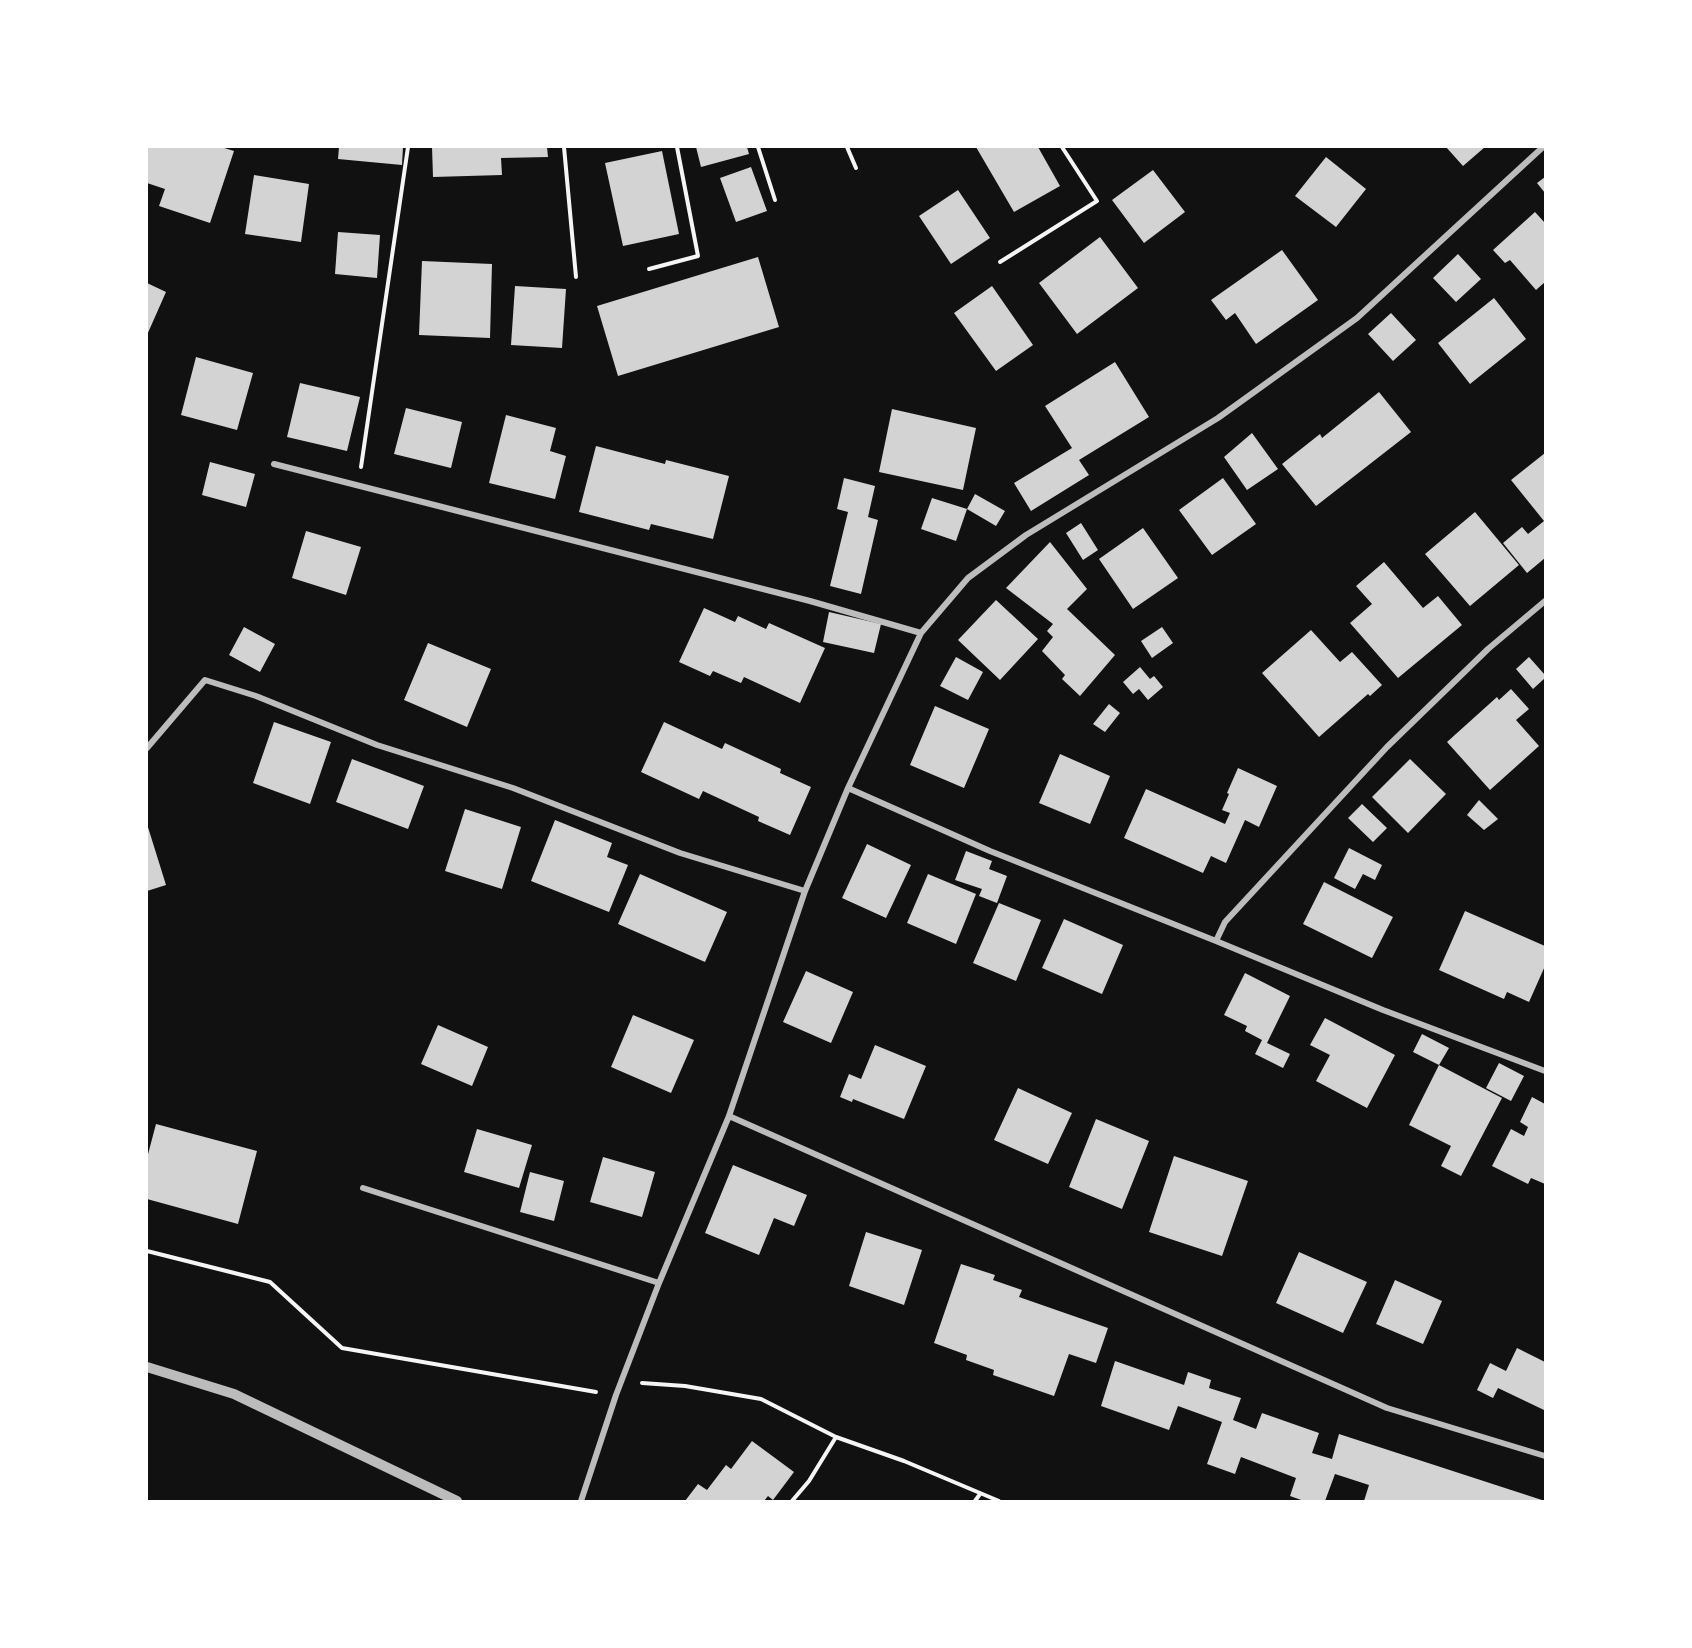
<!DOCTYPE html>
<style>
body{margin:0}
#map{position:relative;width:1692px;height:1648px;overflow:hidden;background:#111;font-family:"Asap Condensed",sans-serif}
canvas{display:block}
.frame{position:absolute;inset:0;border:148px solid #fff;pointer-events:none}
</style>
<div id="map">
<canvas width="1692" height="1648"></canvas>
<div class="frame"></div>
</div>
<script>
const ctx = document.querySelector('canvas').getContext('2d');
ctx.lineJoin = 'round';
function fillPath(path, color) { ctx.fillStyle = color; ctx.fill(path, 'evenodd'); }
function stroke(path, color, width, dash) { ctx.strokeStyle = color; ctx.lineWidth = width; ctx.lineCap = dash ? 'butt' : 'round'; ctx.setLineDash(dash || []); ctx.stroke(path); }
const building = new Path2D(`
 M 147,147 L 221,147 L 234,151 L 210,223 L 159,206 L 165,189 L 147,183 Z
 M 339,147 L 403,147 L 402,165 L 338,159 Z
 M 432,147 L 547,147 L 548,157 L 501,158 L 502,175 L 433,177 Z
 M 696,147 L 747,147 L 749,154 L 701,167 Z
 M 976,147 L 1038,147 L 1060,186 L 1014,212 Z
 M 1446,147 L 1485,147 L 1463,166 Z
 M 662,151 L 679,234 L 623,246 L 605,163 Z
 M 1326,157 L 1366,189 L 1336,227 L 1295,196 Z
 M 751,167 L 767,211 L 736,222 L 720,178 Z
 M 1153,170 L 1185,212 L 1144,243 L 1112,200 Z
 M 254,175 L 309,184 L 301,242 L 245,234 Z
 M 1545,177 L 1545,193 L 1537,183 Z
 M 958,190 L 990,238 L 951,264 L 919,216 Z
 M 1535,212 L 1545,223 L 1545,282 L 1536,290 L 1510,260 L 1505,263 L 1493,250 Z
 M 338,232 L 380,235 L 377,278 L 335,274 Z
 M 1100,237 L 1138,288 L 1077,334 L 1039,283 Z
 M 1282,250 L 1318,300 L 1256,344 L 1235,313 L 1226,320 L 1211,300 Z
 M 1458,254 L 1481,279 L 1456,302 L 1433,278 Z
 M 758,257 L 779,327 L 618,376 L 597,306 Z
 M 422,261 L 492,264 L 490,338 L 419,335 Z
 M 147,283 L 166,292 L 147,335 Z
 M 515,286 L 566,289 L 562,348 L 511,345 Z
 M 992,286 L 1033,345 L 996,371 L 954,313 Z
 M 1494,298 L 1526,339 L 1470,384 L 1438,343 Z
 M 1391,313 L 1416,340 L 1393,361 L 1368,334 Z
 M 196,357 L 253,373 L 237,430 L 181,415 Z
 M 1115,362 L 1149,417 L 1079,460 L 1089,475 L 1031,511 L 1014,483 L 1072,448 L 1045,406 Z
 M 300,383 L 360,397 L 347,451 L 287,437 Z
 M 1379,392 L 1411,432 L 1316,506 L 1282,464 L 1320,434 L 1322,438 Z
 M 406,408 L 462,422 L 451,468 L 394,454 Z
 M 892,409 L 976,428 L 963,490 L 879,472 Z
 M 506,415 L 556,428 L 550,451 L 566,456 L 555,499 L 489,483 Z
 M 1252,433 L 1278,469 L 1247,490 L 1224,457 Z
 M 596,446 L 665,464 L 666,460 L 729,476 L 713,539 L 651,524 L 649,530 L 579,512 Z
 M 1545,453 L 1545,558 L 1527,573 L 1503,543 L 1522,527 L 1528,534 L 1544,521 L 1511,480 Z
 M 210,462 L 255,474 L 246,507 L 202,495 Z
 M 844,478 L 875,486 L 868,517 L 878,520 L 861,594 L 830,586 L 848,512 L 837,509 Z
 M 1223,478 L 1256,524 L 1212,555 L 1179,510 Z
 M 975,494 L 1005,511 L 996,526 L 967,509 Z
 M 932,498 L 967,509 L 956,541 L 921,529 Z
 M 1475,512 L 1519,565 L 1470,606 L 1425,554 Z
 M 1081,523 L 1098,550 L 1083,560 L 1066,533 Z
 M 1143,528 L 1178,578 L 1133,609 L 1099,559 Z
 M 306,531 L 361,547 L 346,595 L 292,578 Z
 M 1050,542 L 1087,589 L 1067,609 L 1115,655 L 1080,696 L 1062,679 L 1065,675 L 1042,651 L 1053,637 L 1047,631 L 1053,624 L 1006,588 Z
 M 1384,562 L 1423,608 L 1438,596 L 1462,625 L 1398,678 L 1350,623 L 1372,604 L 1356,586 Z
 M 996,600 L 1038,639 L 1000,680 L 958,640 Z
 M 704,608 L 735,622 L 738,616 L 766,629 L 769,623 L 825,648 L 800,703 L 744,677 L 741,683 L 713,671 L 710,676 L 679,662 Z
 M 829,612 L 881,624 L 874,653 L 823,642 Z
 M 244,627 L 275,644 L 260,672 L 229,655 Z
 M 1162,627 L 1173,643 L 1152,658 L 1141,641 Z
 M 1311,630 L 1340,662 L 1352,652 L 1382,685 L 1370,696 L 1368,694 L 1319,737 L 1262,673 Z
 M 428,643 L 491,669 L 467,727 L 404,700 Z
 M 956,657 L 983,672 L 968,700 L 940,686 Z
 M 1529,657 L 1545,675 L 1545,678 L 1533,689 L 1516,669 Z
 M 1140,667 L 1150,679 L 1154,676 L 1163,687 L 1148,700 L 1139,689 L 1133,694 L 1123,682 Z
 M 1511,689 L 1529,709 L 1516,720 L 1539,746 L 1490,790 L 1447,742 L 1497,697 L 1499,700 Z
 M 1109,704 L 1120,713 L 1105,732 L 1093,724 Z
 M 935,706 L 989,729 L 964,788 L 910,765 Z
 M 274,722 L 331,742 L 310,804 L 253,783 Z
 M 664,722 L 722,749 L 725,743 L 781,769 L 780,773 L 811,787 L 790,835 L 758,821 L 759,817 L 703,791 L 699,799 L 641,772 Z
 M 1060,754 L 1110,776 L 1090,824 L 1039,803 Z
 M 352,759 L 424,786 L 408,829 L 336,802 Z
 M 1410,759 L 1446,794 L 1408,833 L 1372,797 Z
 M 1238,768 L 1277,786 L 1259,827 L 1245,820 L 1226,863 L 1211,856 L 1203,873 L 1124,838 L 1146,789 L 1225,824 L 1230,813 L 1222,810 L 1229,794 L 1227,793 Z
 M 1479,800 L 1498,819 L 1484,830 L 1467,815 Z
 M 1362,804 L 1387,828 L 1373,842 L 1348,818 Z
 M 465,809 L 521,827 L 502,889 L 445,871 Z
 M 555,820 L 612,843 L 607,857 L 628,865 L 609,912 L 531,881 Z
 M 147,824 L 166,885 L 147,891 Z
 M 867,844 L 911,865 L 886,918 L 842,898 Z
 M 1349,848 L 1382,865 L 1375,880 L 1363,874 L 1355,889 L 1334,878 Z
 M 966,851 L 992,861 L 989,869 L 1007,876 L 997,903 L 979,896 L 982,889 L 955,880 Z
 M 640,874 L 727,912 L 705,962 L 618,924 Z
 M 928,874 L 976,894 L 956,944 L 907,923 Z
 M 1324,882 L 1393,917 L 1372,958 L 1303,924 Z
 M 999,903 L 1041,920 L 1016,981 L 973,963 Z
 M 1465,911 L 1545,946 L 1545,966 L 1529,1002 L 1507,992 L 1504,999 L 1439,970 Z
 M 1064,919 L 1123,945 L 1102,994 L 1042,968 Z
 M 806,971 L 853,992 L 831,1043 L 783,1022 Z
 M 1245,973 L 1290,996 L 1267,1043 L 1290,1054 L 1283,1068 L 1255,1054 L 1262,1040 L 1245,1031 L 1247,1026 L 1224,1015 Z
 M 633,1015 L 694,1040 L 671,1093 L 611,1067 Z
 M 1325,1018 L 1395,1055 L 1367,1108 L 1316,1081 L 1330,1055 L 1310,1045 Z
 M 438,1025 L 488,1047 L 472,1086 L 421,1064 Z
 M 1422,1034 L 1449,1048 L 1439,1065 L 1413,1052 Z
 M 875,1045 L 926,1066 L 904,1119 L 853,1099 L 852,1102 L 840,1097 L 849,1074 L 861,1079 Z
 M 1499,1063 L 1524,1076 L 1511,1101 L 1486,1088 Z
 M 1439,1065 L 1502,1098 L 1461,1176 L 1441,1166 L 1451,1146 L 1409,1125 Z
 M 1018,1088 L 1072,1113 L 1048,1164 L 994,1140 Z
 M 1532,1097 L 1545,1104 L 1545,1184 L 1531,1178 L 1528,1184 L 1492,1166 L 1511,1129 L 1524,1136 L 1528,1127 L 1520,1122 Z
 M 1096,1119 L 1149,1141 L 1122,1209 L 1069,1187 Z
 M 156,1124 L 257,1151 L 238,1224 L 147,1199 L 147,1158 Z
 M 477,1129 L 532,1145 L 519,1188 L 464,1172 Z
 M 1174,1156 L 1248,1181 L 1222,1256 L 1149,1232 Z
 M 603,1157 L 655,1172 L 642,1217 L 590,1202 Z
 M 733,1165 L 807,1195 L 794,1226 L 774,1218 L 759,1255 L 705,1233 Z
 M 530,1172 L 564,1181 L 554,1221 L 520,1212 Z
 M 866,1232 L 922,1250 L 904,1305 L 849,1286 Z
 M 1299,1252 L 1367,1282 L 1343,1333 L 1276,1303 Z
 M 961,1264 L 995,1275 L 993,1280 L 1022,1290 L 1019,1297 L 1108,1328 L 1096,1363 L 1069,1354 L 1054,1396 L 993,1375 L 994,1370 L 966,1360 L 967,1355 L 934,1343 Z
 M 1395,1280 L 1442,1301 L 1423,1344 L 1376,1324 Z
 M 1517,1348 L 1545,1362 L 1544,1410 L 1498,1388 L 1493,1398 L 1477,1390 L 1490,1363 L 1506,1371 Z
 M 1115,1361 L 1184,1385 L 1188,1372 L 1211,1380 L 1209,1388 L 1241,1398 L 1233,1420 L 1256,1429 L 1262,1413 L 1319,1433 L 1312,1453 L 1332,1459 L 1339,1434 L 1545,1501 L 1364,1501 L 1369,1485 L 1335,1474 L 1325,1501 L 1304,1501 L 1290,1496 L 1296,1478 L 1241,1457 L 1235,1474 L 1207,1464 L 1222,1422 L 1178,1406 L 1169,1430 L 1101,1406 Z
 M 752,1441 L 794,1472 L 773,1500 L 768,1496 L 764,1501 L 685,1501 L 698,1484 L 707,1490 L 726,1465 L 731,1469 Z`);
const path = new Path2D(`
 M 564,147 L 576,277
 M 758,147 L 775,200
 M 847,147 L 856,168
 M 1000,262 L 1097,201 L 1062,147
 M 649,269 L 698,256 L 677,147
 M 361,467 L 408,147
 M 147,1251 L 270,1282 L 342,1348 L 596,1392
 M 642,1383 L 685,1386 L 761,1399 L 836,1437 L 904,1461 L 999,1501
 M 792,1501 L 809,1481 L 836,1437
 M 975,1501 L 980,1494`);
const minor = new Path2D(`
 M 274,464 L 810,601 L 921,633
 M 147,748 L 205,680 L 256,696 L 377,745 L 513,788 L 680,853 L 805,891
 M 848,788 L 990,851 L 1216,941 L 1383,1010 L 1545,1071
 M 1216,941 L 1225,922 L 1387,747 L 1488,649 L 1545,601
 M 729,1116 L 1387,1408 L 1545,1456
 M 363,1188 L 659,1283
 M 581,1501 L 616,1395 L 659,1283 L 729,1116 L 805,891 L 848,788 L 921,633 L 968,578 L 1026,535 L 1218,418 L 1357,318 L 1543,147`);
const tertiary = new Path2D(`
 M 147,1367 L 234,1394 L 457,1501`);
fillPath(building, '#d3d3d3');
stroke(path, '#f5f5f5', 4);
stroke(minor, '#bcbcbc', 6);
stroke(tertiary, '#bcbcbc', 10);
</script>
